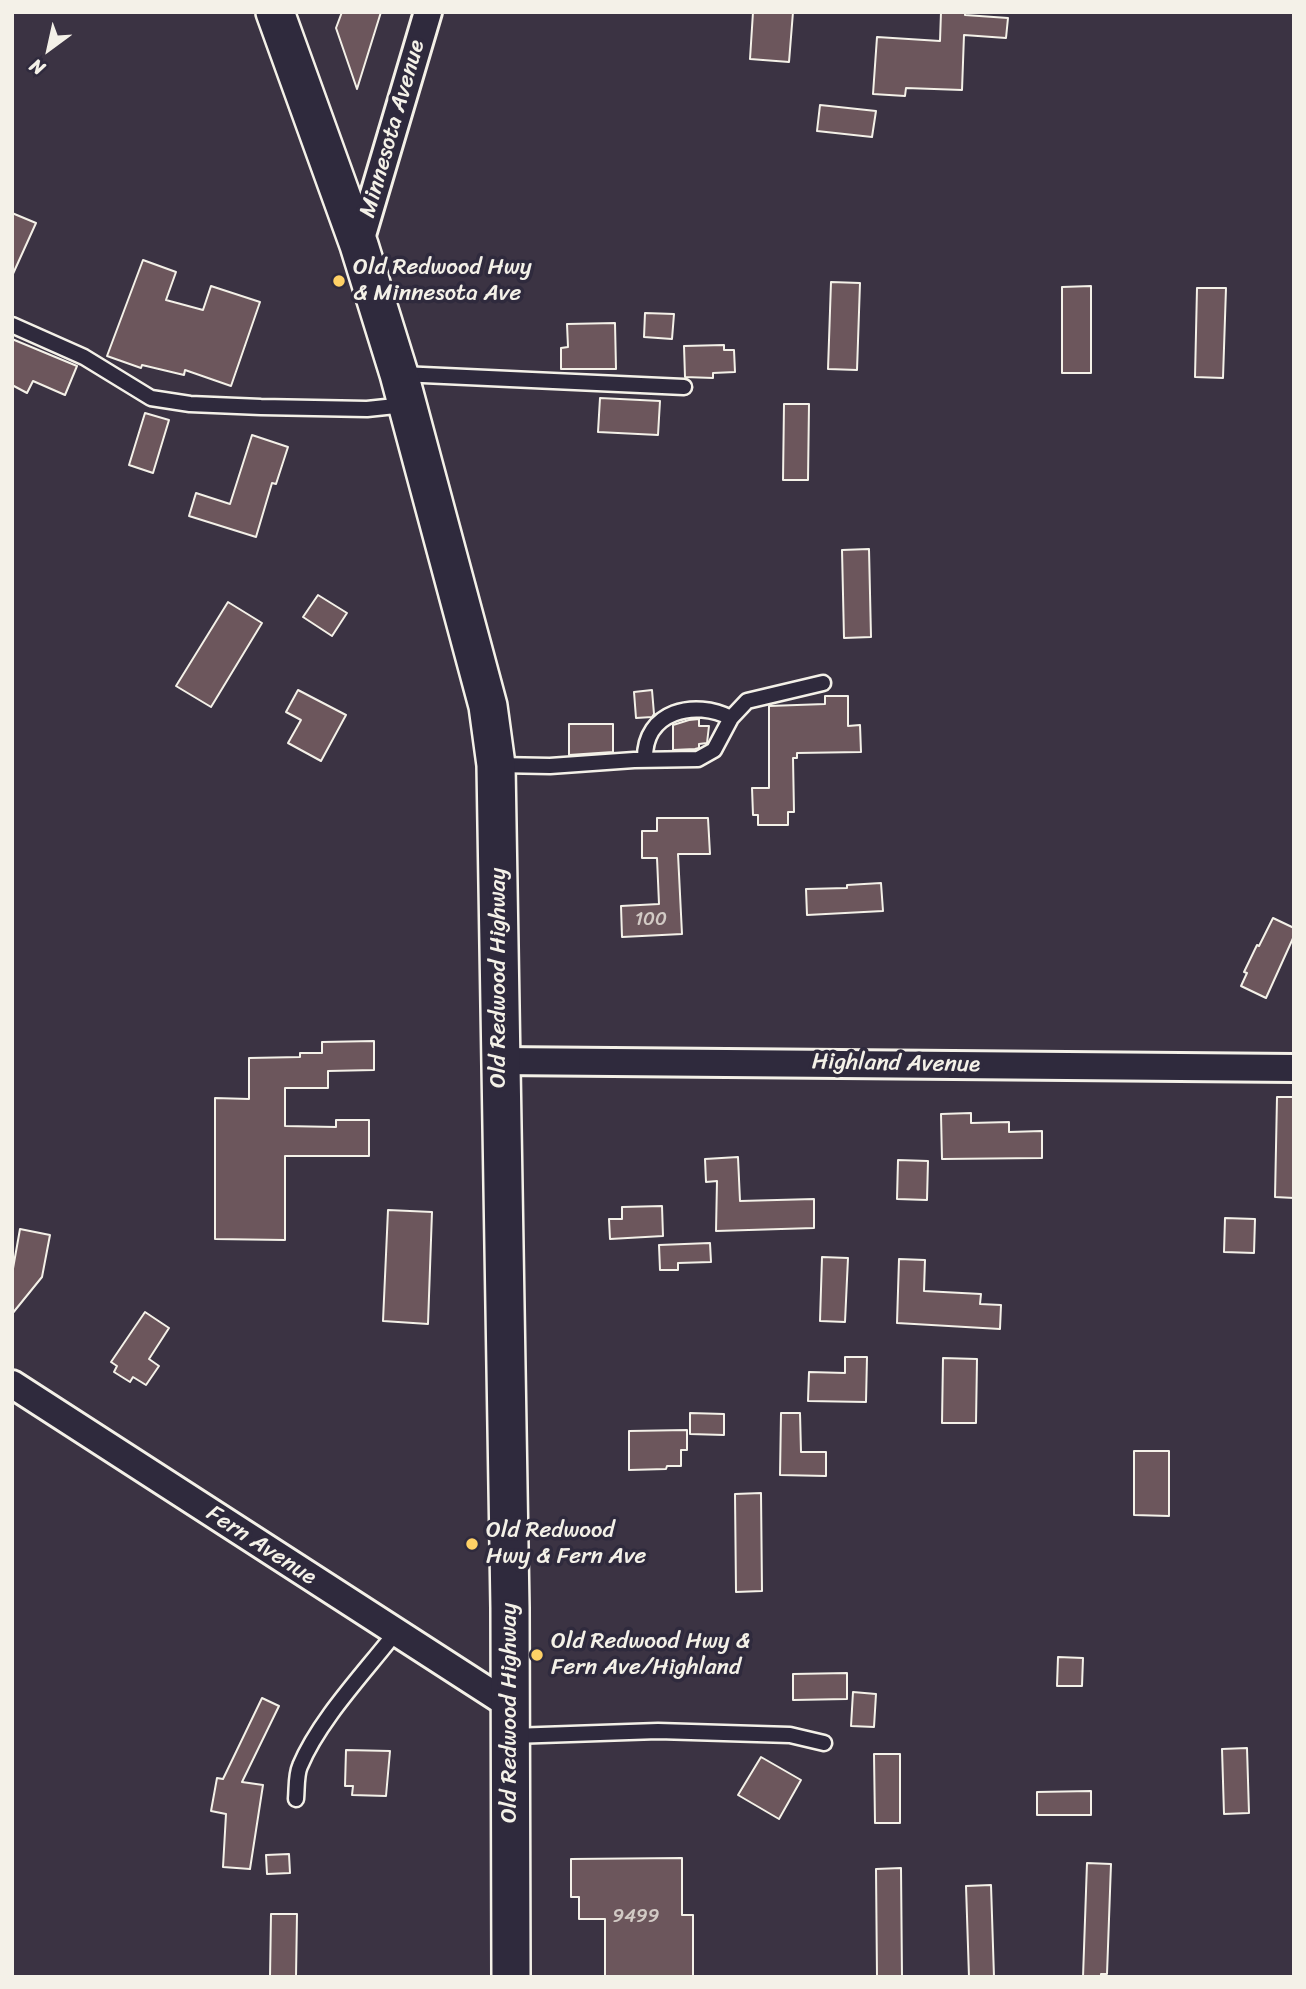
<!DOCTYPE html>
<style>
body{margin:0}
#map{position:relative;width:1306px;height:1989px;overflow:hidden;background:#3b3343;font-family:Sriracha,sans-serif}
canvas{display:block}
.frame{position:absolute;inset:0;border:14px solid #f4f1e8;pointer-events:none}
.north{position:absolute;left:14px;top:14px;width:70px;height:70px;-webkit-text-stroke:5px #2f2a3d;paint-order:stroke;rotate:213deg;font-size:19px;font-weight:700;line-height:28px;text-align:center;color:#f4f1e8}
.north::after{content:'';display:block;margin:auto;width:24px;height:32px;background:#f4f1e8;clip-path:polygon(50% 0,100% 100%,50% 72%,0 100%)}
</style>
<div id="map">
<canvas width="1306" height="1989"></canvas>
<div class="frame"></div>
<div class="north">N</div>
</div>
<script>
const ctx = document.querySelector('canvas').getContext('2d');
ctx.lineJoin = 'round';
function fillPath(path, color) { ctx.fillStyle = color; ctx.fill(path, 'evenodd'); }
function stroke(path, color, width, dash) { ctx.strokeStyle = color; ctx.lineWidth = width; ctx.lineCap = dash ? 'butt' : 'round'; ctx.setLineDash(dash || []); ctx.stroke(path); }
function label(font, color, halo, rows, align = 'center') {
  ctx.font = font + ' Sriracha,sans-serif'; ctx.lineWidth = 7; ctx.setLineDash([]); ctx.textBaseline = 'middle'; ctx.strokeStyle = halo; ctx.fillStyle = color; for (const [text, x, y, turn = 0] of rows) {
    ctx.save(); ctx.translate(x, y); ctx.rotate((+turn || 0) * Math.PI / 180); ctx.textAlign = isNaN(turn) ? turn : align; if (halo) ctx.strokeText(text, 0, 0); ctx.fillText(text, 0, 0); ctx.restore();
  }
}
const building = new Path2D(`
 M 342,12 L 381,12 L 357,89 L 336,28 Z
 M 753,12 L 793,12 L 789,62 L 750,59 Z
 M 941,12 L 965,12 L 965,15 L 1008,18 L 1006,38 L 964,35 L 962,90 L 906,88 L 905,96 L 873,94 L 877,37 L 940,41 Z
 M 820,105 L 876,111 L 872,137 L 817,131 Z
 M 12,213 L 36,223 L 12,276 Z
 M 143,260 L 176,272 L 166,300 L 203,310 L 211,286 L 260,302 L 231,386 L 185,370 L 184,375 L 142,365 L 141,368 L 107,356 Z
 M 831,282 L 860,283 L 857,370 L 828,369 Z
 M 1091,286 L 1091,373 L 1062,373 L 1062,287 Z
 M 1197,288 L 1226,288 L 1223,378 L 1195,377 Z
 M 645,313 L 674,314 L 672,339 L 644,337 Z
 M 615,323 L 616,369 L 561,369 L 561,348 L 568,347 L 567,324 Z
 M 12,339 L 77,366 L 65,395 L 33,381 L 27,393 L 12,385 Z
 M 724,345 L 724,350 L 734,350 L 735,372 L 713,373 L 713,378 L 685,377 L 684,346 Z
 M 600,398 L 660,401 L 658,435 L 598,432 Z
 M 784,404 L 809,404 L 808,480 L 783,480 Z
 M 145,413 L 169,420 L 153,473 L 129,465 Z
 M 252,435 L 288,447 L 276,484 L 272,483 L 256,537 L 189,516 L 196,493 L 230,504 Z
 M 869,549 L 871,637 L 844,638 L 842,550 Z
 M 318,595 L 347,613 L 332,636 L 303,617 Z
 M 228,602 L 262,623 L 211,707 L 176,686 Z
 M 298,690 L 346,715 L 321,761 L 288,743 L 301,720 L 286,712 Z
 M 652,690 L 654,714 L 652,717 L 636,718 L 634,692 Z
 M 825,696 L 848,696 L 848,726 L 860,725 L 861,752 L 797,753 L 797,758 L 793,758 L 794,812 L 788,812 L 788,825 L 758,825 L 758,815 L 753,815 L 752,788 L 769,788 L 769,706 L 825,704 Z
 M 699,719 L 699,726 L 709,726 L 707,743 L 699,744 L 699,748 L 695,749 L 673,750 L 673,725 L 689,720 Z
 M 569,724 L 613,724 L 613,752 L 569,755 Z
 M 657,818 L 708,818 L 710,854 L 678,854 L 682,934 L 622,937 L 621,906 L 659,904 L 657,858 L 642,858 L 642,831 L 657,831 Z
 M 881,883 L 883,911 L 807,915 L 806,889 L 847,888 L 847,885 Z
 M 1273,918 L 1294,928 L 1294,936 L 1266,998 L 1241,986 L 1247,973 L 1244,972 L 1257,945 L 1259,946 Z
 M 374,1041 L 374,1070 L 328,1071 L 328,1088 L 285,1088 L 285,1126 L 336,1127 L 336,1120 L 369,1120 L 369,1156 L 285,1156 L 285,1240 L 215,1239 L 215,1098 L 249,1099 L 249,1058 L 300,1057 L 300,1053 L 322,1053 L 322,1042 Z
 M 1277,1097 L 1294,1097 L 1294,1198 L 1275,1197 Z
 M 971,1113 L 971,1123 L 1009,1122 L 1009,1132 L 1042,1131 L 1042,1158 L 942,1159 L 941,1114 Z
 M 738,1157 L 740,1201 L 814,1199 L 814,1228 L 716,1231 L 717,1181 L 706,1182 L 705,1159 Z
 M 898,1160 L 928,1161 L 927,1200 L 897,1199 Z
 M 662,1206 L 663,1236 L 610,1239 L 609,1219 L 622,1219 L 622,1207 Z
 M 388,1210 L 432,1212 L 428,1324 L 383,1321 Z
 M 1225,1218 L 1255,1219 L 1254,1253 L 1224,1252 Z
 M 20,1229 L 50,1235 L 42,1277 L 12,1314 L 12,1274 Z
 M 710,1243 L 711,1262 L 678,1263 L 678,1270 L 660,1270 L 659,1245 Z
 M 822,1257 L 848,1258 L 845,1322 L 820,1321 Z
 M 899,1259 L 925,1260 L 924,1291 L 981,1294 L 980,1304 L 1001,1305 L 1000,1329 L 897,1323 Z
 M 145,1312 L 169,1328 L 149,1359 L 159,1366 L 146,1385 L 133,1377 L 130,1382 L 114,1372 L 117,1366 L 111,1362 Z
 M 845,1357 L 867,1357 L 866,1402 L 808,1401 L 809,1372 L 845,1373 Z
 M 943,1358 L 977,1359 L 976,1423 L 942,1423 Z
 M 690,1413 L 724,1414 L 724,1435 L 690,1434 Z
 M 781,1413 L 800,1413 L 801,1452 L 826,1452 L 826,1476 L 780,1475 Z
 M 687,1430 L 687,1450 L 681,1450 L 681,1466 L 667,1466 L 666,1469 L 629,1470 L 629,1431 Z
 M 1134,1451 L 1169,1451 L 1169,1516 L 1134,1515 Z
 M 761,1493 L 762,1591 L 736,1592 L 735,1494 Z
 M 1058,1657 L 1083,1658 L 1082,1686 L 1057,1686 Z
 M 847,1673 L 847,1699 L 793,1700 L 793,1674 Z
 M 853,1692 L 876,1694 L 874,1727 L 851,1726 Z
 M 262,1698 L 279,1706 L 242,1782 L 263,1785 L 250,1869 L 223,1867 L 226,1814 L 211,1811 L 217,1778 L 223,1779 Z
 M 1247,1748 L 1249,1813 L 1224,1814 L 1222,1749 Z
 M 346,1750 L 390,1751 L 386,1796 L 352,1795 L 353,1786 L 345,1786 Z
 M 874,1754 L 900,1754 L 900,1823 L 875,1823 Z
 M 761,1757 L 801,1780 L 779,1819 L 738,1795 Z
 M 1091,1791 L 1091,1815 L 1037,1815 L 1037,1792 Z
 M 289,1854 L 290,1873 L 267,1874 L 266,1855 Z
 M 682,1858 L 682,1915 L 693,1915 L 693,1977 L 605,1977 L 605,1919 L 579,1919 L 579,1897 L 571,1897 L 571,1859 Z
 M 1087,1863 L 1111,1864 L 1107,1974 L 1101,1974 L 1101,1977 L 1083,1977 Z
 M 901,1868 L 902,1977 L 877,1977 L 876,1869 Z
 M 991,1885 L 994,1977 L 969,1977 L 966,1886 Z
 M 271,1914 L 297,1914 L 296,1977 L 270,1977 Z`);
const service = new Path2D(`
 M 12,325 L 84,357 L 151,398 L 190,404 L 261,407 L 367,409 L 405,405
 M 401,374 L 684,387
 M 645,759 C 644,711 695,699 731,718
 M 498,765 L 550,766 L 634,760 L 698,759 L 714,750 L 731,718 L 747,701 L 823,683
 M 512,1736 L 658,1731 L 790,1735 L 824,1743
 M 296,1799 C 297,1788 296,1775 300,1766 C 319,1720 365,1672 396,1632`);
const minor = new Path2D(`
 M 359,245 L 428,12
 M 499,1061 L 1294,1068
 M 12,1384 L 511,1706`);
const secondary = new Path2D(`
 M 275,12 L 359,245 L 399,374 L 488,706 L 496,765 L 510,1608 L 511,1977`);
const markers = [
 [339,281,7,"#ffd166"],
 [472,1544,7,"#ffd166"],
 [537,1655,7,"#ffd166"]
];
const numberNames = [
 ["100",651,920],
 ["9499",636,1917]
];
const streetNames = [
 ["Minnesota Avenue",393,129,-74],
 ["Old Redwood Highway",499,978,-90],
 ["Highland Avenue",896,1064,1],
 ["Fern Avenue",261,1546,33],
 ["Old Redwood Highway",510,1713,-90]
];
const poiNames = [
 ["Old Redwood Hwy",353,268],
 ["& Minnesota Ave",353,294],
 ["Old Redwood",486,1531],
 ["Hwy & Fern Ave",486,1557],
 ["Old Redwood Hwy &",551,1642],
 ["Fern Ave/Highland",551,1668]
];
fillPath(building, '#6c565c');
stroke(building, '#f4f1e8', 2);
stroke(service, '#f4f1e8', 19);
stroke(minor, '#f4f1e8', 32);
stroke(secondary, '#f4f1e8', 42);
stroke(service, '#2f2a3d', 14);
stroke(minor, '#2f2a3d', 26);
stroke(secondary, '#2f2a3d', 37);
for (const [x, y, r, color] of markers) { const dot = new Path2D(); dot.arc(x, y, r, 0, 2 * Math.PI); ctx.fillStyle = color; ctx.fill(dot); stroke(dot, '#2f2a3d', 2.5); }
label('19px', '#d2cac5', null, numberNames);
label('23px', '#f4f1e8', '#2f2a3d', streetNames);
label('23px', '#f4f1e8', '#2f2a3d', poiNames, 'left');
</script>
